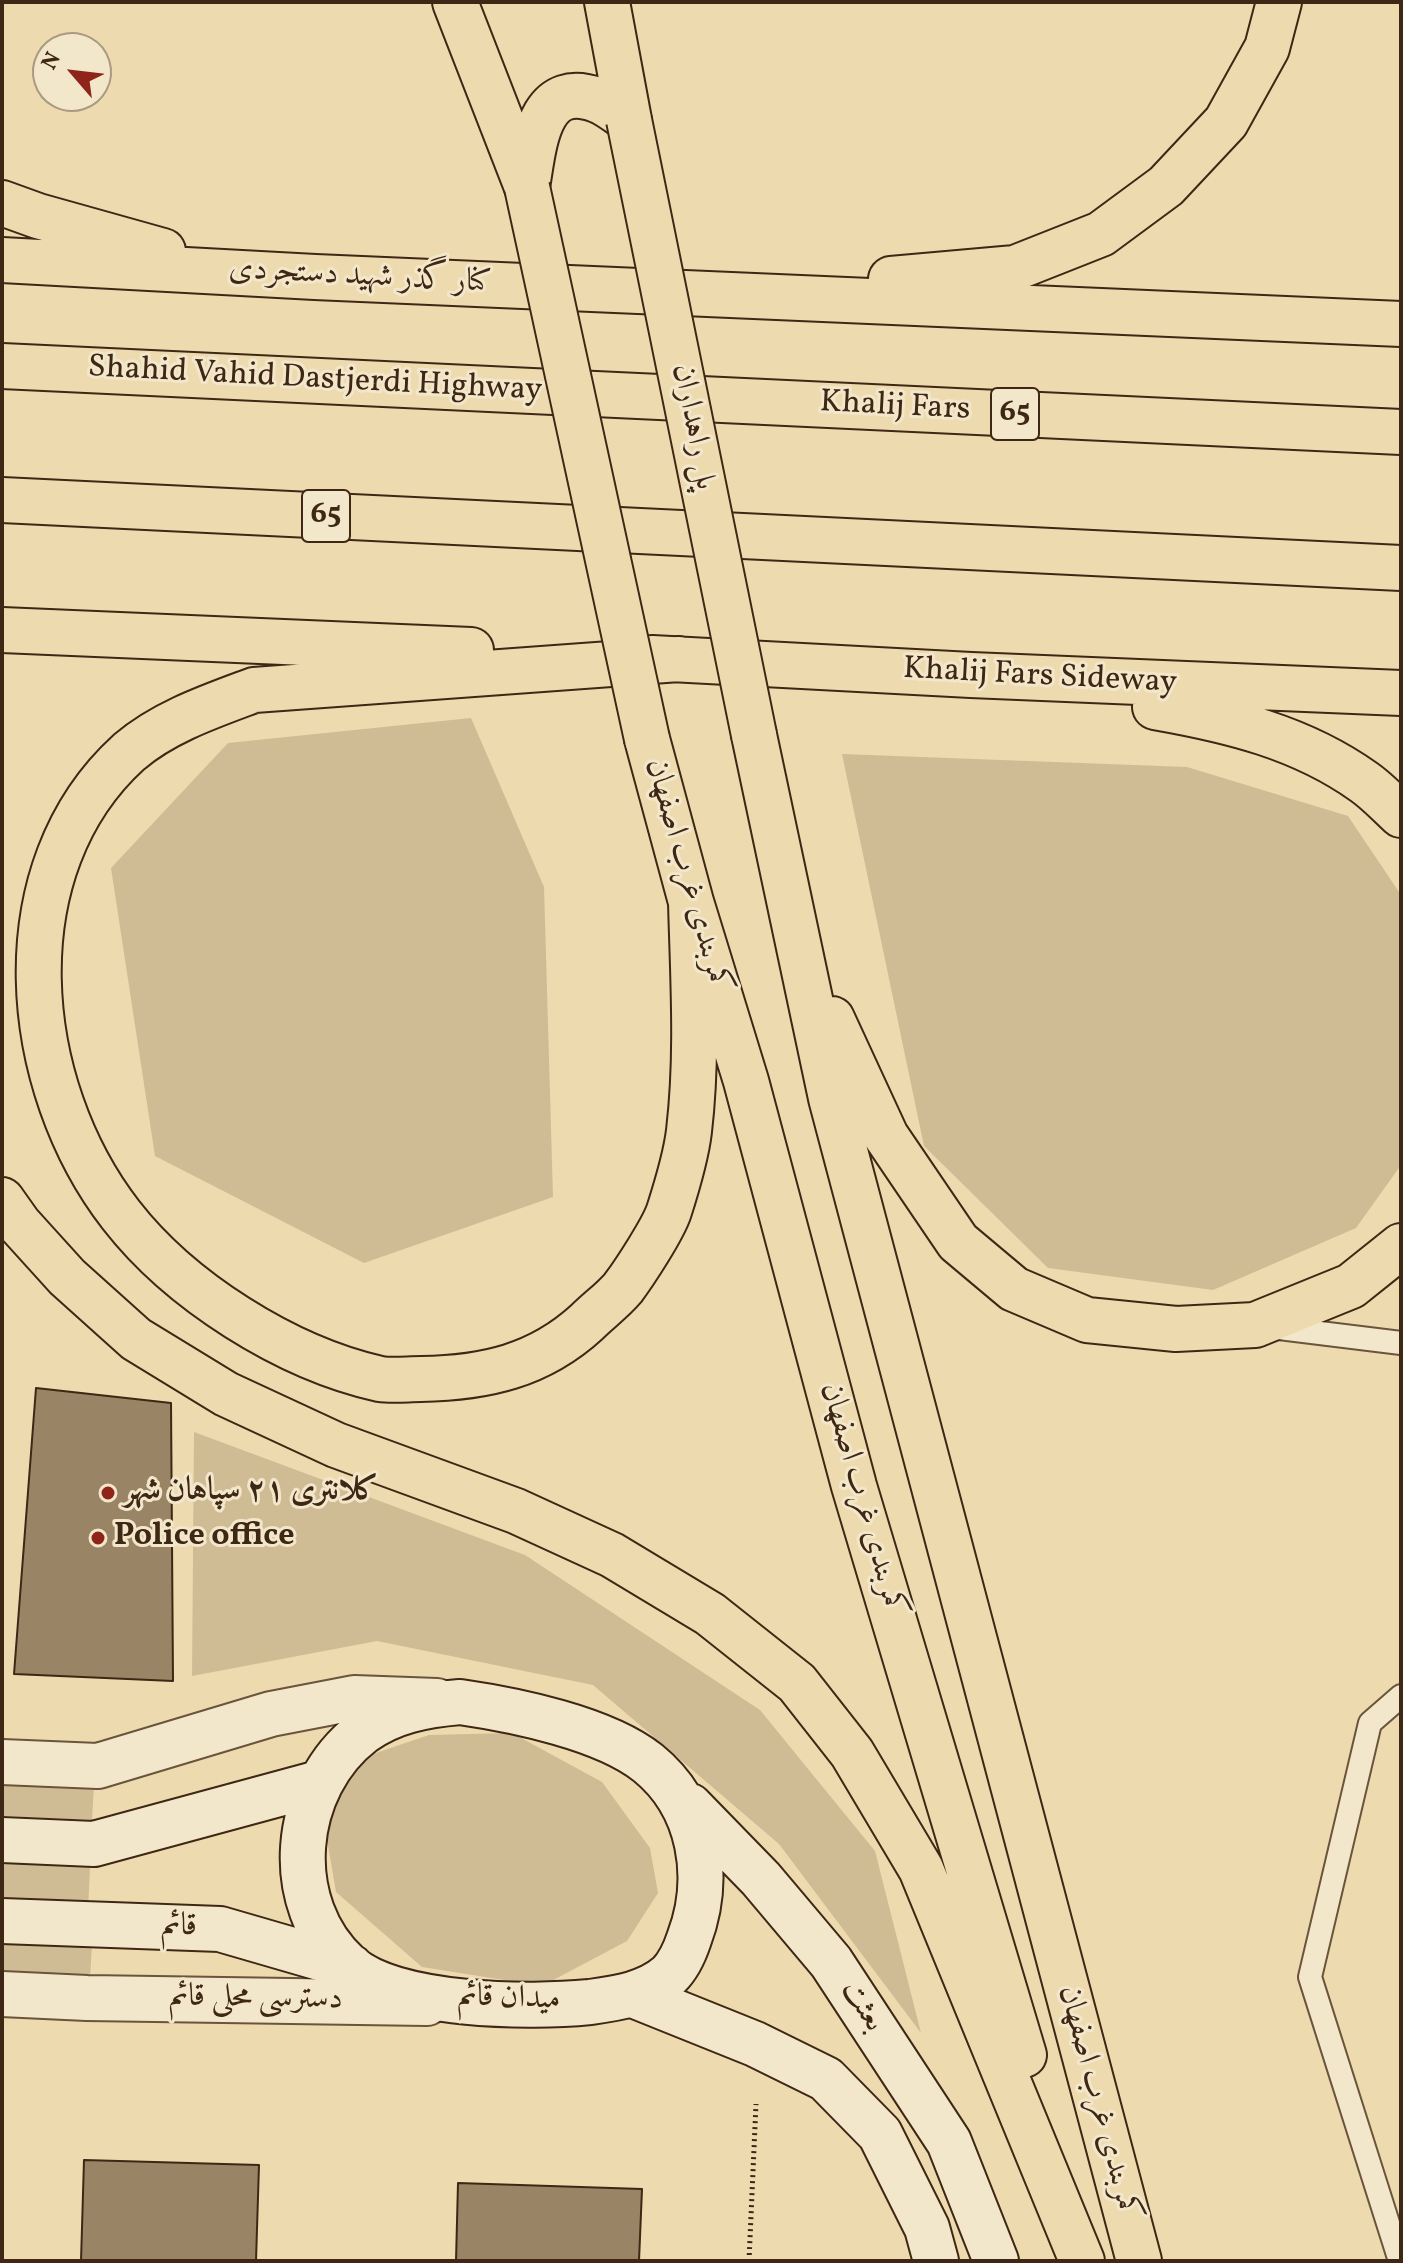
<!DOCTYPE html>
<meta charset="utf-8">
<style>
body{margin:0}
#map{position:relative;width:1403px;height:2263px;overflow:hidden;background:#eddaaf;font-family:Vollkorn,serif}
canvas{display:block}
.frame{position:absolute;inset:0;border:4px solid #3e2714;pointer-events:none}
.north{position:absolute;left:32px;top:32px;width:80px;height:80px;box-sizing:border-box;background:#f3e7cb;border:2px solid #ab9a82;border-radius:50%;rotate:298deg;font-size:22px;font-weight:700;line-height:32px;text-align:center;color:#3e2714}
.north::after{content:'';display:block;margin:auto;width:28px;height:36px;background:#8f2418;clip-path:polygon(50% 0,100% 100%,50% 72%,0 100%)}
</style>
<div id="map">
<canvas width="1403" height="2263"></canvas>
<div class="frame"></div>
<div class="north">N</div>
</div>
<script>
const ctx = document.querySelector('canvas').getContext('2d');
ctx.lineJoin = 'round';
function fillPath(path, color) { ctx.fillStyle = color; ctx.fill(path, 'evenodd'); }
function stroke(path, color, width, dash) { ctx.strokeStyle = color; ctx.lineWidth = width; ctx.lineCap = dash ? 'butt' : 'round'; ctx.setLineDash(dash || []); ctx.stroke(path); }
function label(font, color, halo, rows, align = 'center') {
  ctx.font = font + ' Vollkorn,Amiri,serif'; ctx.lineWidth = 6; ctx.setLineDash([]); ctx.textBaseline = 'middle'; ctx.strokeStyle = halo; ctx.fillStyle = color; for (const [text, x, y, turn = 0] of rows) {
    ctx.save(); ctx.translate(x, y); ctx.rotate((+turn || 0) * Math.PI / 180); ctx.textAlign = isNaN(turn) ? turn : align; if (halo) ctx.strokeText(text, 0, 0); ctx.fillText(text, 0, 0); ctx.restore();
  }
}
const green = new Path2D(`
 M 471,718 L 544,887 L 553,1197 L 364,1263 L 155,1156 L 111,868 L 228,743 Z
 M 842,754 L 1187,767 L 1348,816 L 1401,895 L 1401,1165 L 1356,1228 L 1213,1290 L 1048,1268 L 924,1146 Z
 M 194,1432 L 525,1555 L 760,1710 L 875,1851 L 921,2033 L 779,1844 L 593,1685 L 377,1641 L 192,1676 Z
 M 512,1733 L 602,1782 L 650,1848 L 658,1893 L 627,1941 L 542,1986 L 422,1967 L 336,1892 L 323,1816 L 358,1759 L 429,1735 Z
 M 2,1781 L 94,1785 L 92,1820 L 2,1816 Z
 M 2,1863 L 90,1867 L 88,1911 L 2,1907 Z
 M 2,1942 L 92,1944 L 90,1979 L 2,1975 Z`);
const building = new Path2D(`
 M 36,1388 L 171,1403 L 173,1681 L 14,1674 Z
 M 84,2160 L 259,2165 L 256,2261 L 81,2261 Z
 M 458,2183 L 642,2189 L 639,2261 L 456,2261 Z`);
const path = new Path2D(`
 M 749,2261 L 756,2104`);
const service = new Path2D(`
 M 1271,1327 L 1401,1343
 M 1400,2261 L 1310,1977 L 1370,1723 L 1401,1696`);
const tertiary = new Path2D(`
 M 2,1762 L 98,1766 L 271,1714 L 354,1698 L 437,1701
 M 2,1994 L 87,1998 L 427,2003`);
const secondary = new Path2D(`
 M 460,1702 C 515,1710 604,1728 648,1763 C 701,1806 712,1878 689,1939 C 685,1951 678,1966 669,1975 C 647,1994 618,1998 590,2002 C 530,2008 396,2007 349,1966 C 280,1904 291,1787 363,1732 C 392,1711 425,1705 460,1702 Z
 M 690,1806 L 761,1879 L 831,1962 L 949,2142 L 996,2261
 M 2,1840 L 94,1844 L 319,1783
 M 2,1921 L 220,1929 L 351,1967
 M 633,1995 L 755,2044 L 826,2079 L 880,2134 L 927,2228 L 936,2261`);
const trunk = new Path2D(`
 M 455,2 L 527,187
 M 607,2 L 629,120
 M 527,187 C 534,148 537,78 597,100 C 608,104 619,113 629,120
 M 2,203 L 38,216 L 163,251
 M 2,260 L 315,277 L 1401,324
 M 891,279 L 1015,268 L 1101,234 L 1166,186 L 1226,122 L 1267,48 L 1279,2
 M 2,366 L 1401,432
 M 2,500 L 1401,568
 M 2,630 L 471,650
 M 652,658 L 971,675 L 1401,693
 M 679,659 L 254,690 C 211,706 164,722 129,752 C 0,869 20,1085 121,1215 C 180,1291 286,1358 380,1379 C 393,1381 408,1379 421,1379 C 485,1378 539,1366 587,1322 C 598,1311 613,1300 623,1288 C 635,1272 663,1229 669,1211 C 677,1186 686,1157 689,1131 C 698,1055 693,978 691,902
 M 1155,707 C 1229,720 1301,737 1364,782 C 1377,791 1389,804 1401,815
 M 754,735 L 831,1098 L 1139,2261
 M 647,739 L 691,902 L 746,1081 L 854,1486 L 1024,2055
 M 832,1019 L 886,1136 L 958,1242 L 1014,1289 L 1087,1320 L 1176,1329 L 1255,1325 L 1351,1286 L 1401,1246
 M 2,1200 L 19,1224 L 67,1277 L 136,1339 L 226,1394 L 336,1445 L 516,1511 L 612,1555 L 710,1614 L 797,1683 L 852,1753 L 921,1869 L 1082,2261`);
const trunkBridge = new Path2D(`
 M 629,120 L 754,735
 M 527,187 L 647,739`);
const markers = [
 [108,1493,8,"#8f2418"],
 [98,1538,8,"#8f2418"]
];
const shields = [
 [1015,414,48],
 [326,516,48]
];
const shieldNames = [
 ["65",1015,414],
 ["65",326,516]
];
const streetNames = [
 ["کنار گذر شهید دستجردی",360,278,3],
 ["Shahid Vahid Dastjerdi Highway",315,381,3],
 ["Khalij Fars",895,408,3],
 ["پل راهداران",692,427,79],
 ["Khalij Fars Sideway",1040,678,3],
 ["کمربندی غرب اصفهان",686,877,74],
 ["کمربندی غرب اصفهان",861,1501,74],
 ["قائم",179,1928,2],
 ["دسترسی محلی قائم",256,2000,1],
 ["میدان قائم",509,2000,2],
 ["بعثت",861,2007,57],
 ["کمربندی غرب اصفهان",1097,2104,75]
];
const poiNames = [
 ["کلانتری ۲۱ سپاهان شهر",124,1493],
 ["Police office",114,1538]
];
fillPath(green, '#cfbc95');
fillPath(building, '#998465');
stroke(building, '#3e2714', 2);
stroke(service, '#6a543b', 26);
stroke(tertiary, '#6a543b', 48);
stroke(secondary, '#3e2714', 48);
stroke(trunk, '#3e2714', 48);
stroke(path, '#3e2714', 5, [2, 4]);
stroke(service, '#f3e7cb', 22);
stroke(tertiary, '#f3e7cb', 44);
stroke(secondary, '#f3e7cb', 44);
stroke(trunk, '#eddaaf', 44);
stroke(trunkBridge, '#3e2714', 48, []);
stroke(trunkBridge, '#eddaaf', 44);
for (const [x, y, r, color] of markers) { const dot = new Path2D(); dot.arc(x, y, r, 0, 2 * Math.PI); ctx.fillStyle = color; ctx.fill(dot); stroke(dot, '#f3e7cb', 3); }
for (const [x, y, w] of shields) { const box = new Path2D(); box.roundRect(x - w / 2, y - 26, w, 52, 6); ctx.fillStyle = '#f3e7cb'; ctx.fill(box); stroke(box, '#3e2714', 2); }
label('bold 30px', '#3e2714', null, shieldNames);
label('32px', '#3e2714', '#f3e7cb', streetNames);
label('bold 32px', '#3e2714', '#f3e7cb', poiNames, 'left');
</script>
